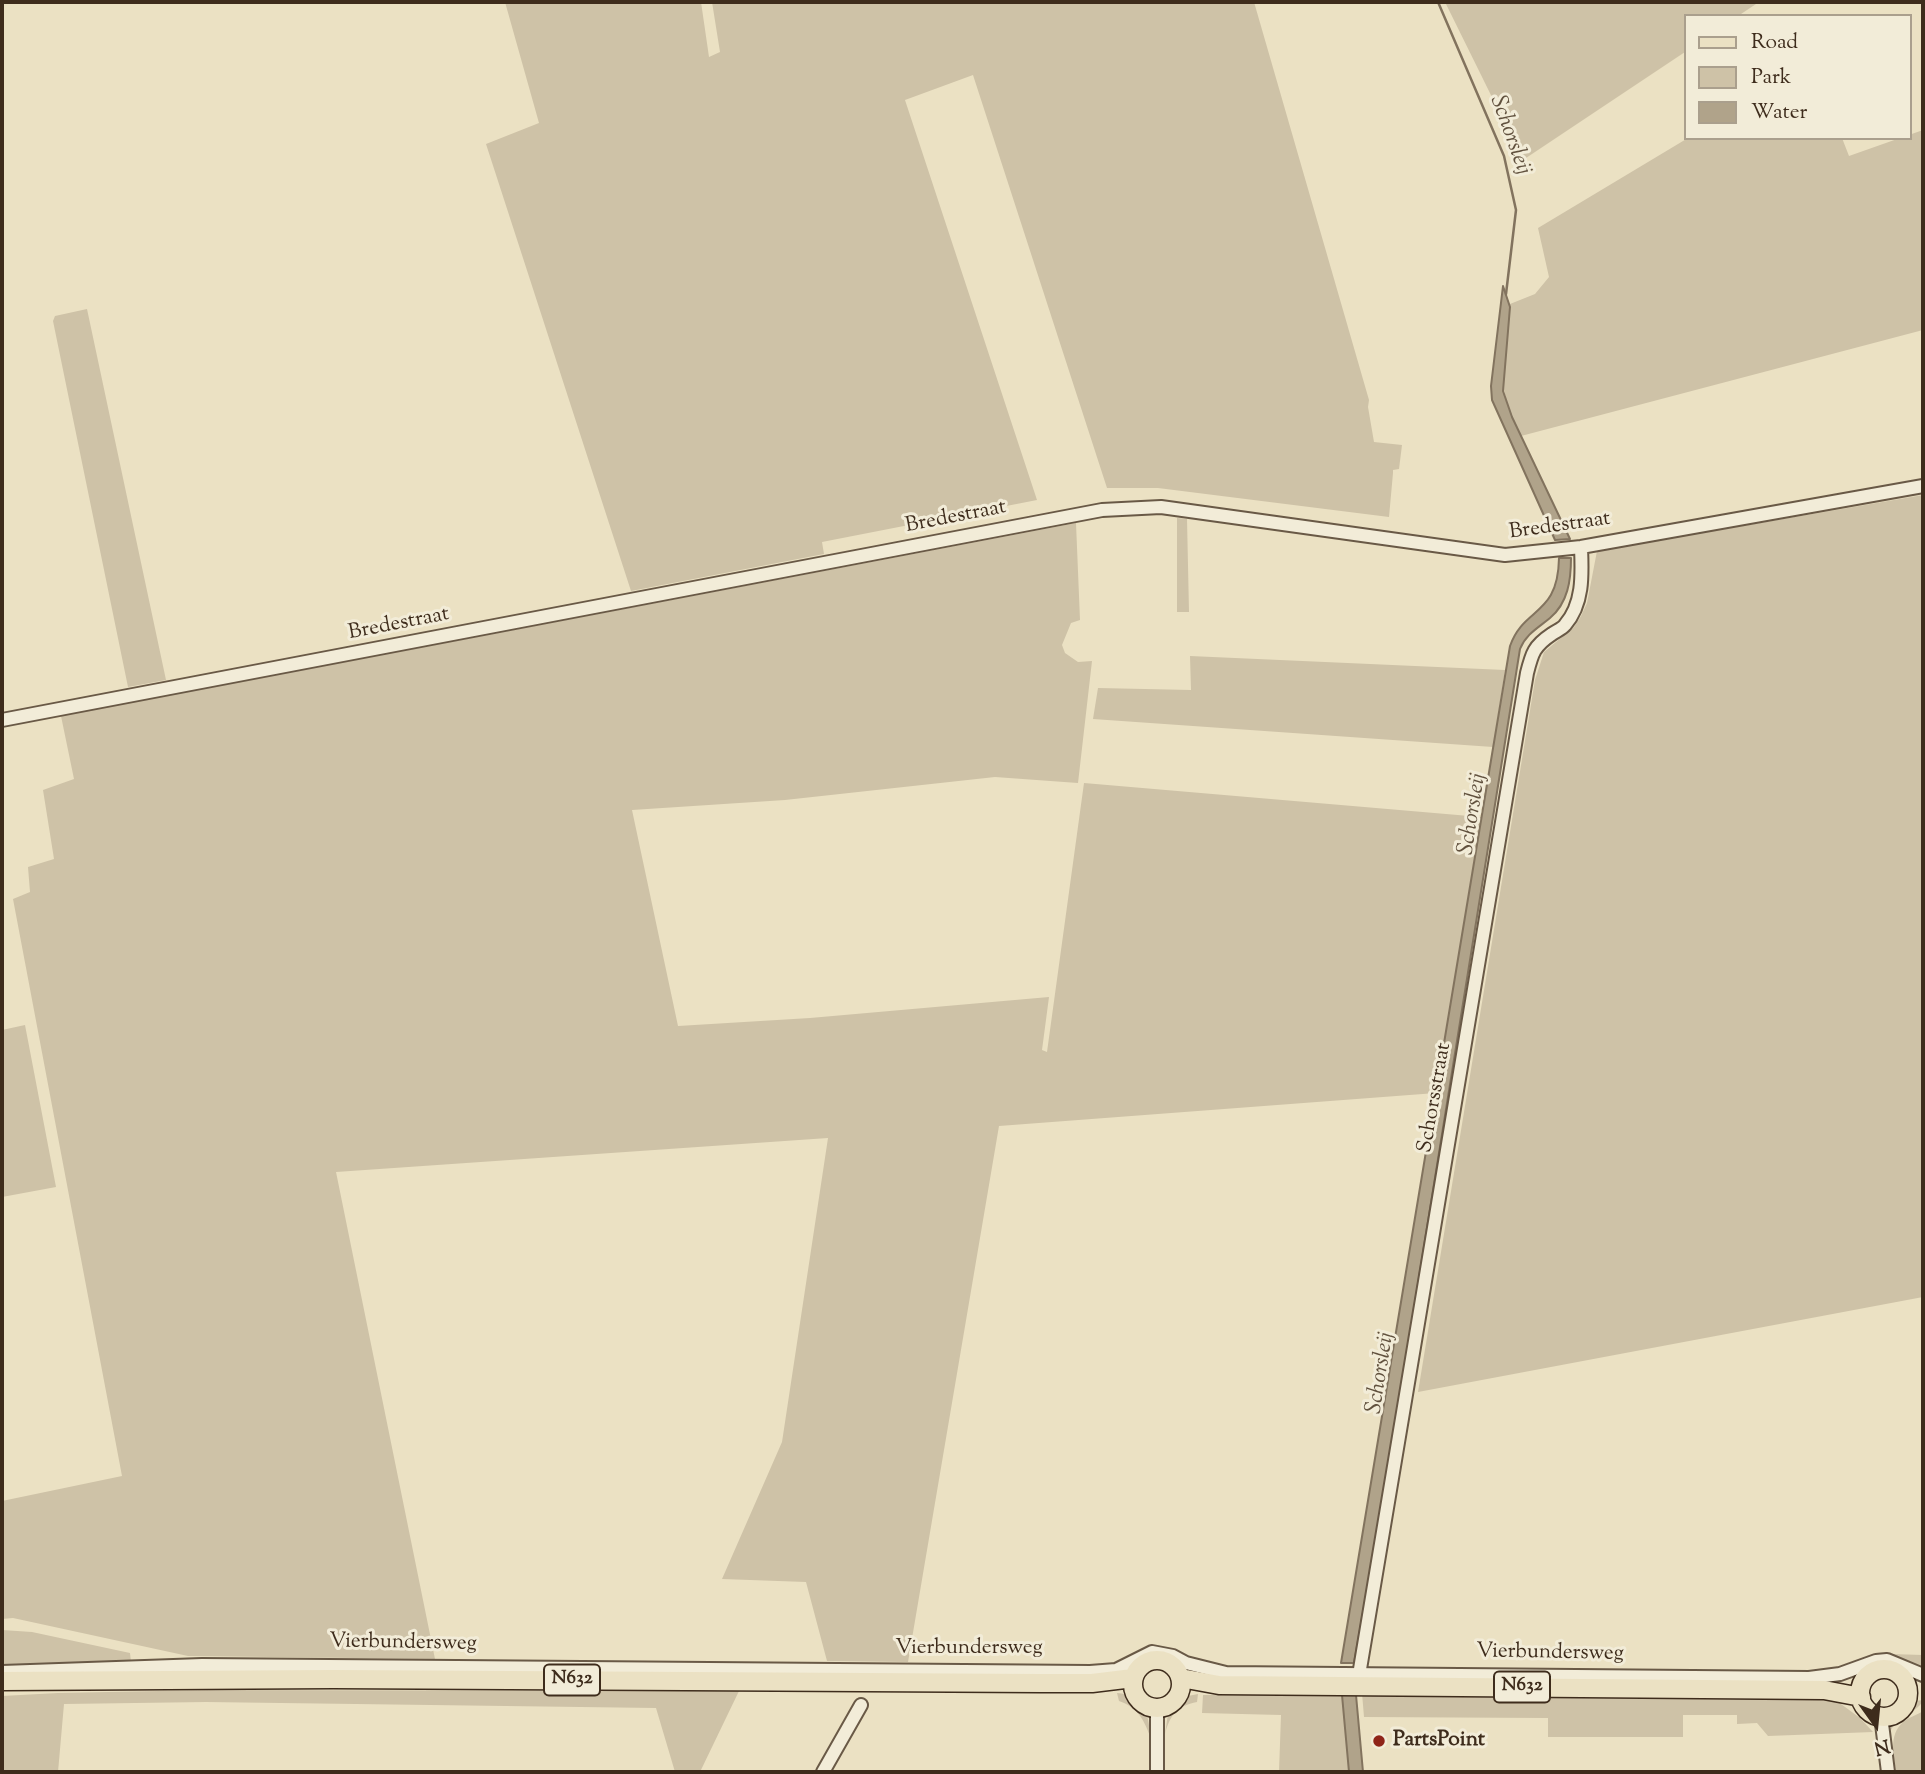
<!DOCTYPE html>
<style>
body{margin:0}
#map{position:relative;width:1925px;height:1774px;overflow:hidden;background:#ebe1c3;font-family:"Sorts Mill Goudy",serif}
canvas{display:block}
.frame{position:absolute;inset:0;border:4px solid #3e2c1c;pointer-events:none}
.legend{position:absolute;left:1684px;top:14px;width:228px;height:126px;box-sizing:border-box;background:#f2ecd8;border:2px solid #aa9f8d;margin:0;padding:9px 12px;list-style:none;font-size:21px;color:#3e2c1c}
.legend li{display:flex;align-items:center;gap:14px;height:35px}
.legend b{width:35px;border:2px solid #aa9f8d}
.north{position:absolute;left:1841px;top:1690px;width:70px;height:70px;-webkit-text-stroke:5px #f2ecd8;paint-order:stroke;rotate:165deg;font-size:19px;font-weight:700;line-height:28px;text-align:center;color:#3e2c1c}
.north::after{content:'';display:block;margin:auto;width:24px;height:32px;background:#3e2c1c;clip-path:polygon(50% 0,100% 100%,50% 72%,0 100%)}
</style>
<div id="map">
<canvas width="1925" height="1774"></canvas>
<div class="frame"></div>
<ul class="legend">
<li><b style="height:9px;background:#ebe1c3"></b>Road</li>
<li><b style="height:19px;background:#cec2a7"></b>Park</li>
<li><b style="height:19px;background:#b0a38a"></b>Water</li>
</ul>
<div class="north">N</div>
</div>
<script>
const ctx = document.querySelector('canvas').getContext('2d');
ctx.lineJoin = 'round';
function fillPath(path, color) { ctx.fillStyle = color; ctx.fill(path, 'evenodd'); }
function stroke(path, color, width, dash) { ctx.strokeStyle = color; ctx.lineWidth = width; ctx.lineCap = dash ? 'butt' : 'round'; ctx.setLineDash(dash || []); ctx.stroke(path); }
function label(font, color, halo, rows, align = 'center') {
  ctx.font = font + ' "Sorts Mill Goudy",serif'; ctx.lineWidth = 6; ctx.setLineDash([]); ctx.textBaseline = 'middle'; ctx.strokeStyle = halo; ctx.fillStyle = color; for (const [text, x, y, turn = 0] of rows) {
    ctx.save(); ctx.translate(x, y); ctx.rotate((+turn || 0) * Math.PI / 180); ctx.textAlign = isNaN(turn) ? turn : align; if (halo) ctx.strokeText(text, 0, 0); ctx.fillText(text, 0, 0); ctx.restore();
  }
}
const green = new Path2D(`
 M 505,2 L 701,2 L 709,57 L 720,52 L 712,2 L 1254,2 L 1369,400 L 1368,407 L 1374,442 L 1402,445 L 1399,469 L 1393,470 L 1393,473 L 1389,517 L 1158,488 L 1107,488 L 973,75 L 905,100 L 1037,500 L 822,542 L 824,554 L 631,591 L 486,144 L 539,123 Z
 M 1445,2 L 1759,2 L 1738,16 L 1685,16 L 1685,52 L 1523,160 Z
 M 1923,130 L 1923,330 L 1521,436 L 1508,407 L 1503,386 L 1510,304 L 1535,294 L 1549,277 L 1538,228 L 1688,138 L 1842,138 L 1849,156 L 1900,138 L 1909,138 L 1909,135 Z
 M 87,309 L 166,680 L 128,687 L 53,321 L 55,316 Z
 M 1923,495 L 1923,1297 L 1418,1392 L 1535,680 L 1544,652 L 1574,627 L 1581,616 L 1587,603 L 1597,551 Z
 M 1177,518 L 1187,519 L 1189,612 L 1177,612 Z
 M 1076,523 L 1080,620 L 1071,623 L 1062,645 L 1065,653 L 1078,662 L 1092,661 L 1078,783 L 995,777 L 785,800 L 632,810 L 678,1026 L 810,1018 L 1049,997 L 1042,1050 L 1047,1052 L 1084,783 L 1481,817 L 1436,1093 L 999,1126 L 908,1662 L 827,1661 L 806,1582 L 722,1579 L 782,1442 L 828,1138 L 336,1172 L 435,1659 L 188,1656 L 13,1618 L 2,1619 L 2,1501 L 122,1476 L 13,899 L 30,892 L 28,867 L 54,859 L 43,790 L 74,779 L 61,716 Z
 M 1190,656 L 1505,670 L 1493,747 L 1093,719 L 1098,688 L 1191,690 Z
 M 25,1025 L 56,1187 L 2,1197 L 2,1030 Z
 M 2,1630 L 32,1632 L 130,1653 L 131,1662 L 2,1667 Z
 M 1891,1654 L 1923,1655 L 1923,1671 L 1883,1655 Z
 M 209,1690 L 739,1691 L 700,1772 L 675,1772 L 656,1708 L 206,1702 L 64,1704 L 58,1772 L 2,1772 L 2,1696 L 58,1693 Z
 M 1117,1693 C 1143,1695 1149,1712 1150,1736 C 1143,1718 1137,1707 1119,1701 Z
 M 1362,1693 L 1414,1695 L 1840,1699 L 1841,1704 L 1860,1718 L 1873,1732 L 1768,1736 L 1757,1723 L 1737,1724 L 1737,1715 L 1683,1715 L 1683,1737 L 1548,1737 L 1548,1718 L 1364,1717 Z
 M 1198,1694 L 1197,1702 C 1177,1706 1170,1715 1165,1734 L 1169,1707 L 1183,1697 Z
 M 1203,1695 L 1342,1695 L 1349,1772 L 1279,1772 L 1281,1715 L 1202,1713 Z
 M 1923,1700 C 1917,1714 1899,1714 1891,1730 L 1890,1723 L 1907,1702 Z
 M 1923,1711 L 1923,1772 L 1896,1772 C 1894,1755 1888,1736 1903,1722 C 1909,1717 1917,1715 1923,1711 Z`);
const water = new Path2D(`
 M 1503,286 L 1510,307 L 1503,391 L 1512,417 L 1570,539 L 1555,540 L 1492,400 L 1491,386 Z
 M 1559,558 L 1571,558 C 1571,580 1568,603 1550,618 C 1538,628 1526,634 1520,649 L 1385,1489 L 1354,1663 L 1341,1663 L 1510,646 C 1524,606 1558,617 1559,558 Z
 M 1342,1695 L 1356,1695 L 1363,1772 L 1349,1772 Z`);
const stream = new Path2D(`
 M 1438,2 L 1504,156 L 1516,210 L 1506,294`);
const minor = new Path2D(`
 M 2,720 L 1102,510 L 1161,507 L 1505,555 L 1581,547 L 1923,486
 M 2,1672 L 202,1665 L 1090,1672 L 1116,1670 L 1152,1652 L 1173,1656 L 1186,1663 L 1226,1673 L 1809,1678 L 1840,1674 L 1876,1661 L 1887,1660 L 1923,1675
 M 1359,1675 L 1527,673 C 1532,653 1534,646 1552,634 C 1556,631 1562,629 1565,625 C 1584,603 1582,573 1581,547
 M 1881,1716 L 1888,1772
 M 823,1772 L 861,1705
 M 1157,1772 L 1157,1708`);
const primary = new Path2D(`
 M1133 1684a24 24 0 1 1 48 0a24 24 0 1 1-48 0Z
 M1860 1693a24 24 0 1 1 48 0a24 24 0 1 1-48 0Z
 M 1181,1678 L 1219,1685 L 1824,1690 L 1861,1697
 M 2,1681 L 333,1679 L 1040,1683 L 1092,1683 L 1133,1678`);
const markers = [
 [1379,1741,7,"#8f2418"]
];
const shields = [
 [572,1680,56],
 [1522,1687,56]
];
const shieldNames = [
 ["N632",572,1680],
 ["N632",1522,1687]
];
const streetNames = [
 ["Bredestraat",956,518,-11],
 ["Bredestraat",1560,527,-8],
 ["Bredestraat",399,625,-11],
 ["Schorsstraat",1436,1098,-80],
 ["Vierbundersweg",403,1644,1],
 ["Vierbundersweg",969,1649],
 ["Vierbundersweg",1550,1654,1]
];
const poiNames = [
 ["PartsPoint",1393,1741]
];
const waterNames = [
 ["Schorsleij",1509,136,70],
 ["Schorsleij",1474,814,-81],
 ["Schorsleij",1382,1373,-81]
];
fillPath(green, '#cec2a7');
fillPath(water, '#b0a38a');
stroke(water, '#82735e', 2);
stroke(stream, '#82735e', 2.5);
stroke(minor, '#695946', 16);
stroke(primary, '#3e2c1c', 21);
stroke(minor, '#f2ecd8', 12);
stroke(primary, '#ebe1c3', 18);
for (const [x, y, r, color] of markers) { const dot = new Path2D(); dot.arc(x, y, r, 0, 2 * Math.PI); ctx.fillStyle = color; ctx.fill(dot); stroke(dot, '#f2ecd8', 2.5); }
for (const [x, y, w] of shields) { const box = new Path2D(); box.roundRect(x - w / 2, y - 15.5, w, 31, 5); ctx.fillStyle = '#f2ecd8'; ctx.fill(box); stroke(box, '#3e2c1c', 2); }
label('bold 19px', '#3e2c1c', null, shieldNames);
label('21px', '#3e2c1c', '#f2ecd8', streetNames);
label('bold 21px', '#3e2c1c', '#f2ecd8', poiNames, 'left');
label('italic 23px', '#60503d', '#f2ecd8', waterNames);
</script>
